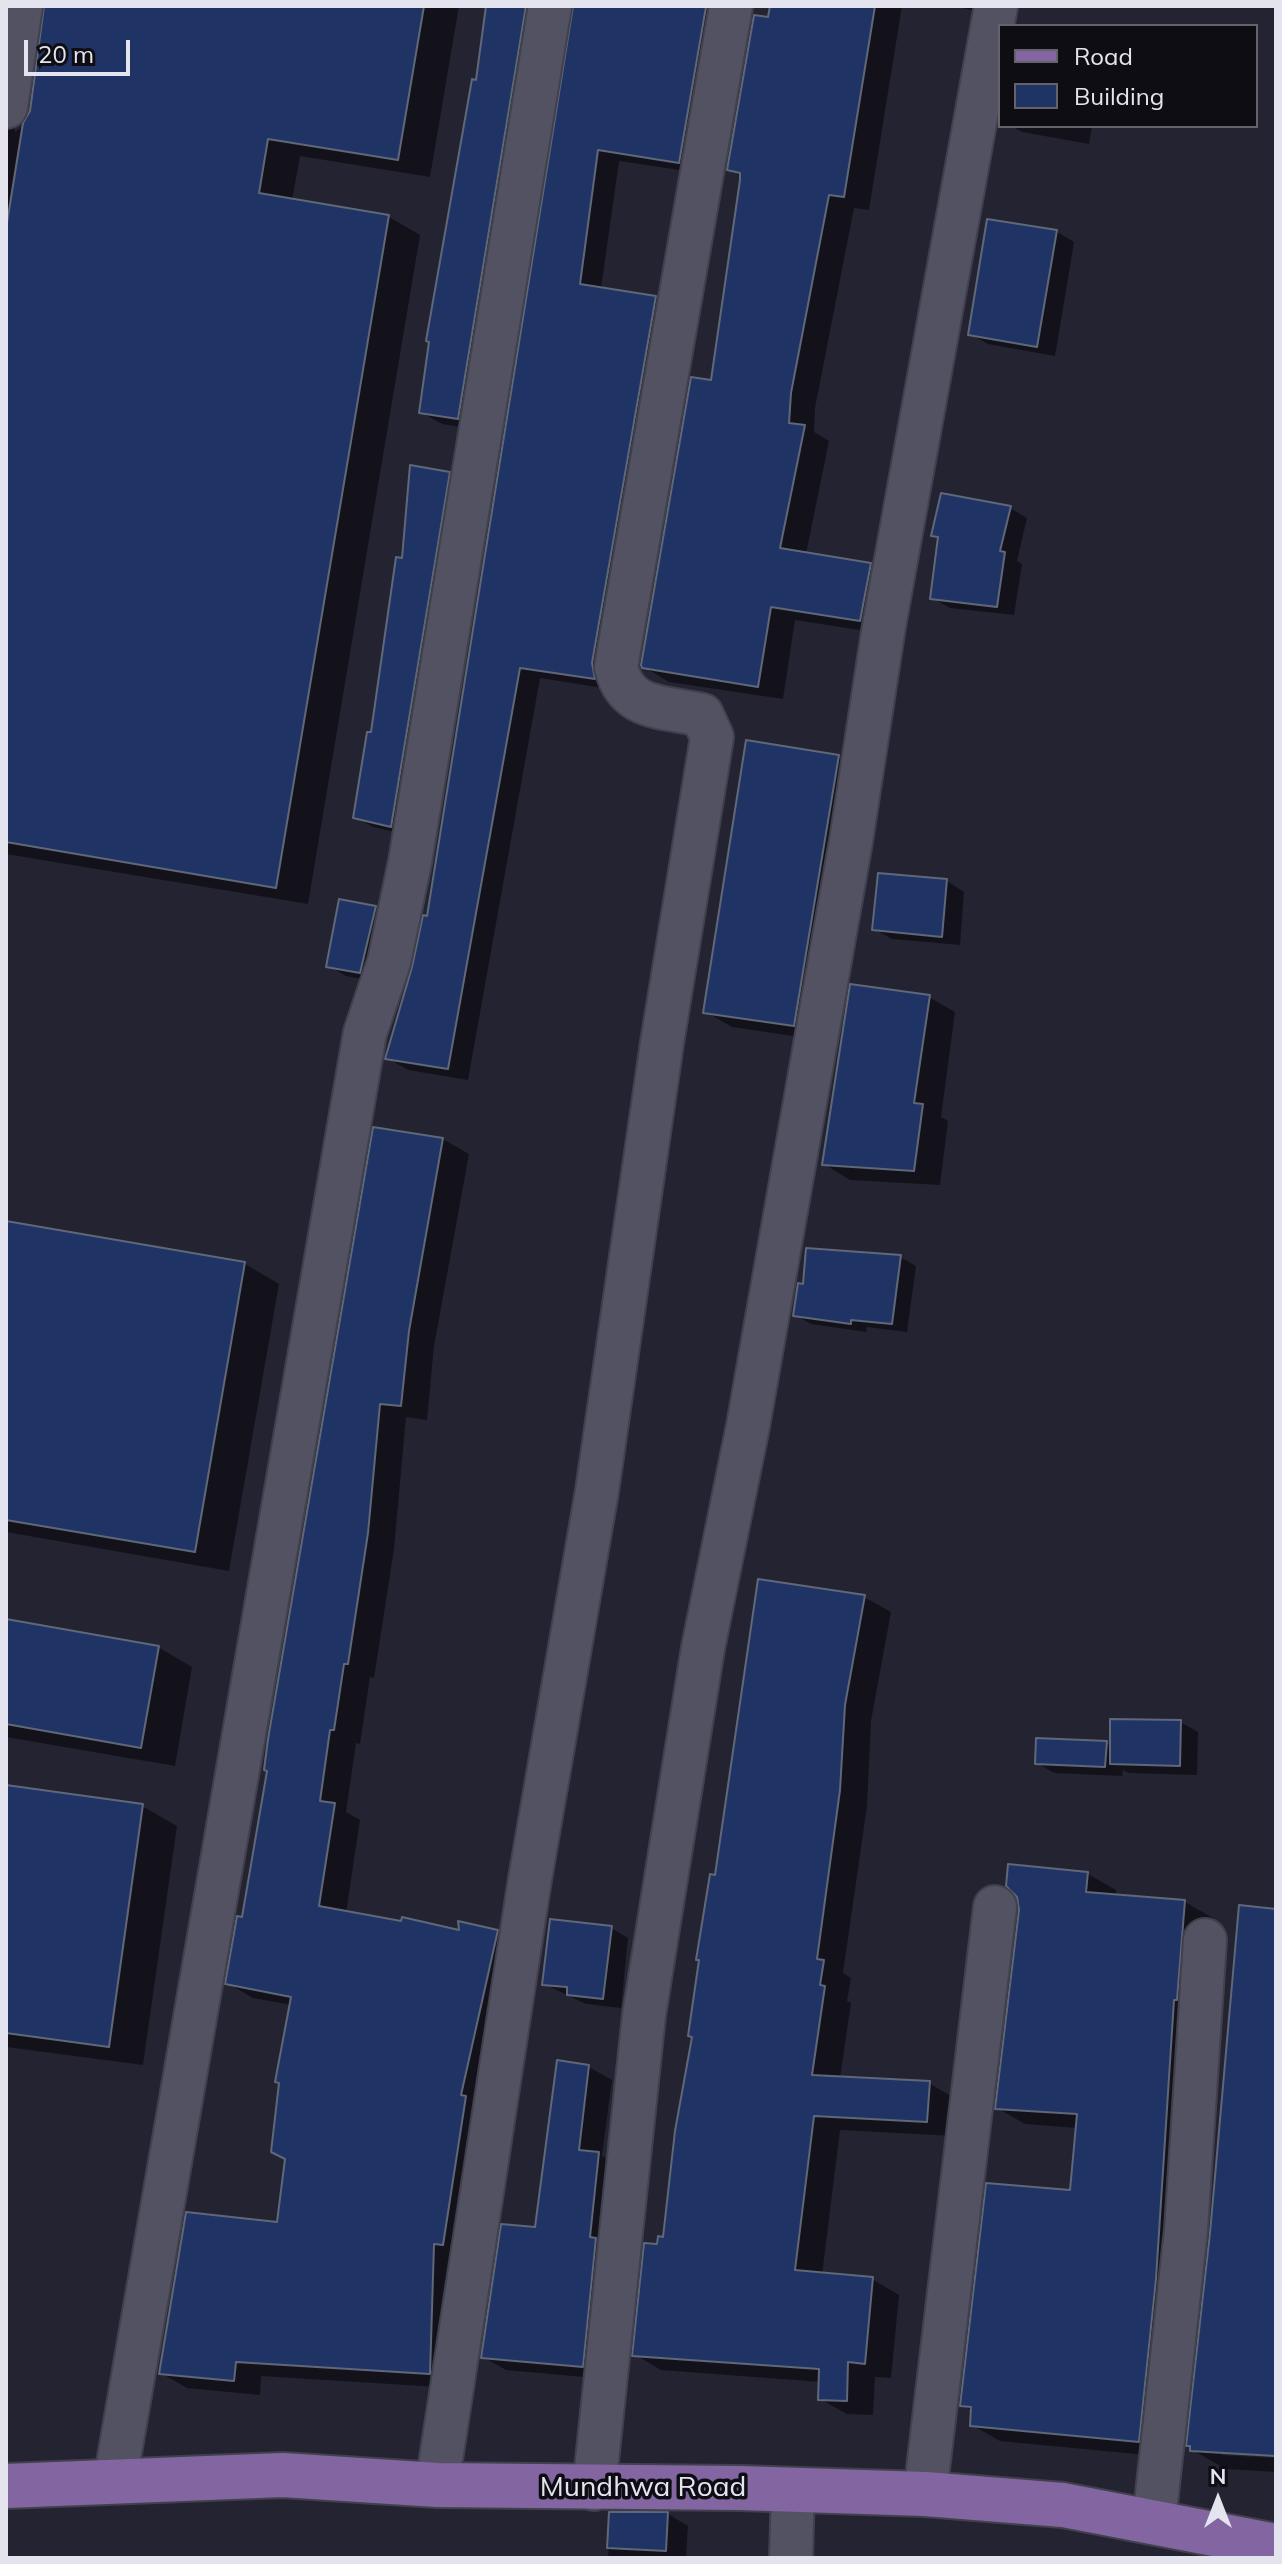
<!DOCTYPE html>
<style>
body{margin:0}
#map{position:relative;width:1282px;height:2564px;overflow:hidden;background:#242332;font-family:Mulish,sans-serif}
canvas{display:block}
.frame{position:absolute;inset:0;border:8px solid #e4e4ee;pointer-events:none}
.legend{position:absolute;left:998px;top:24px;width:260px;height:104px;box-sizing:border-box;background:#0e0d14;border:2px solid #64636b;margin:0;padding:10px 14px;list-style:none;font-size:24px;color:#e4e4ee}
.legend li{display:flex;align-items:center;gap:16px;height:40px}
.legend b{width:40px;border:2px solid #64636b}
.north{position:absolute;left:1178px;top:2460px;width:80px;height:80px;-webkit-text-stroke:6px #0e0d14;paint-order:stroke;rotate:0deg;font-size:22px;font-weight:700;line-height:32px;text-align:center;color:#e4e4ee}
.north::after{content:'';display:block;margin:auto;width:28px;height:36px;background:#e4e4ee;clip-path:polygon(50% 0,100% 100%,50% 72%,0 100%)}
.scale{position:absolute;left:24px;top:40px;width:106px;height:36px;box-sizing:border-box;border:4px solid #e4e4ee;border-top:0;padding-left:10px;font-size:24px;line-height:28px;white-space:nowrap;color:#e4e4ee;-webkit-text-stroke:6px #0e0d14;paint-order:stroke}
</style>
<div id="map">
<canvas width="1282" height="2564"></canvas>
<div class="frame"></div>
<ul class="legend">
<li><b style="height:10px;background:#8366a1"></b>Road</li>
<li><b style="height:22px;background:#1f3465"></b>Building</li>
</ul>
<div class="north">N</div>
<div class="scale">20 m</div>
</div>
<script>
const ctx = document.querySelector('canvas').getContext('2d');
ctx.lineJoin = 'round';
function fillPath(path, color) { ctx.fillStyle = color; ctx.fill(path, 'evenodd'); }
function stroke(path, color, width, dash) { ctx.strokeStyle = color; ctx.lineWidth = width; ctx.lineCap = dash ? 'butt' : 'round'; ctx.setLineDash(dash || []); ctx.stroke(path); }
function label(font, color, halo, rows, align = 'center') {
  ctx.font = font + ' Mulish,sans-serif'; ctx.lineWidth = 7; ctx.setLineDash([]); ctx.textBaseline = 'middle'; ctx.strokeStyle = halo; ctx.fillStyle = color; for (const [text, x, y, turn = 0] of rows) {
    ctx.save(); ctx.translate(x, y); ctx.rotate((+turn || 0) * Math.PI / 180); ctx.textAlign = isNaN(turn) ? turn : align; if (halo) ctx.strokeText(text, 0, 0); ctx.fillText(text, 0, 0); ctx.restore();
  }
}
const shadow = new Path2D(`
 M 6,6 L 15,132 L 27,123 L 32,111 L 46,6 L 459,6 L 430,177 L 300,156 L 292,201 L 389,217 L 420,235 L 308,904 L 6,854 Z
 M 490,6 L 550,6 L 479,430 L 442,424 L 421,412 Z
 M 575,6 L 688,6 L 706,9 L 726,21 L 700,173 L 619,161 L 601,289 L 656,298 L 676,309 L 615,690 L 540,678 L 468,1080 L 408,1070 L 387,1058 L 429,918 Z
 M 772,6 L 902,6 L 869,210 L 854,208 L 815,408 L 814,432 L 829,441 L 806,554 L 870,565 L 895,579 L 885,634 L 795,620 L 783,699 L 669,682 L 644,667 L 712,382 L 742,177 L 729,169 Z
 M 953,6 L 996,6 L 994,15 Z
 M 1011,126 L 1092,126 L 1089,144 L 1022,132 Z
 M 1057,232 L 1074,242 L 1055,356 L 988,344 L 970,334 Z
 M 449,473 L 466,484 L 409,835 L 373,827 L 355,817 L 404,560 Z
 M 1010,508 L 1027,518 L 1017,561 L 1022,564 L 1014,615 L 950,608 L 932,598 L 939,539 L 933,535 Z
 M 838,757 L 865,772 L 820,1040 L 732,1027 L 706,1012 Z
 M 947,881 L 964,892 L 960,945 L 892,939 L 874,929 Z
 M 376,908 L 393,918 L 377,982 L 346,976 L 329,966 Z
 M 929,997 L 955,1012 L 941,1117 L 948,1121 L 940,1185 L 850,1180 L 824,1164 Z
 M 443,1139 L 469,1154 L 434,1346 L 427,1420 L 406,1417 L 394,1549 L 374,1678 L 370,1677 L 360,1744 L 356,1743 L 346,1812 L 360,1820 L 346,1913 L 462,1933 L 497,1932 L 523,1947 L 455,2388 L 261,2376 L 260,2395 L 187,2388 L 161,2373 L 279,2225 L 287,2159 L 292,2005 L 253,1998 L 227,1983 Z
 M 6,1223 L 245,1264 L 279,1284 L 229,1571 L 6,1532 Z
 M 900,1257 L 916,1266 L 907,1332 L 867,1327 L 866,1332 L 811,1324 L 795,1315 Z
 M 864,1597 L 891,1612 L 871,1721 L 867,1806 L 843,1973 L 851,1978 L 847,2001 L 851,2003 L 840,2078 L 929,2083 L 956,2099 L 954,2136 L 840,2130 L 822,2275 L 872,2279 L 899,2295 L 891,2378 L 875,2377 L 873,2415 L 847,2414 L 820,2399 L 821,2382 L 661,2370 L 634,2354 L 659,2246 L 665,2239 L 717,1877 Z
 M 6,1621 L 158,1647 L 192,1667 L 175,1766 L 6,1737 Z
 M 1180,1722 L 1198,1732 L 1197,1775 L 1129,1773 L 1123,1770 L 1122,1776 L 1054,1773 L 1037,1763 L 1106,1743 L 1112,1746 Z
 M 6,1787 L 142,1806 L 177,1826 L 143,2065 L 6,2047 Z
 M 1010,1866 L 1088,1874 L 1116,1890 L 1116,1896 L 1185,1902 L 1213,1918 L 1167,2457 L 1000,2441 L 972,2425 L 973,2411 L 962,2405 L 1072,2193 L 1077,2128 L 1025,2124 L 997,2108 L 1021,1910 Z
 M 1276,1911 L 1276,2454 L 1222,2451 L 1222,2455 L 1276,2458 L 1276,2472 L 1226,2469 L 1192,2450 Z
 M 611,1928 L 628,1938 L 621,2008 L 586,2004 L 544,1984 Z
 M 589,2067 L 612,2080 L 602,2156 L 621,2167 L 606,2379 L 506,2370 L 483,2357 L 537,2229 Z
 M 611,2514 L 668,2514 L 688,2526 L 686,2558 L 608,2558 Z`);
const building = new Path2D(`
 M 44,6 L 424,6 L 398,160 L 268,139 L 259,193 L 389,215 L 276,888 L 6,842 L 6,229 L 23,123 L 30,111 Z
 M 486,6 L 526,6 L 458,419 L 419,413 L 429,342 L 426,341 L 472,79 L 476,80 Z
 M 573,6 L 706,7 L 679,163 L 598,150 L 580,284 L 656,296 L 592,663 L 595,679 L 520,668 L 448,1069 L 385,1059 L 412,967 L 423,915 L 427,916 Z
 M 770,6 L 875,6 L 844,197 L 829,195 L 791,393 L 789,423 L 805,425 L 780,548 L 871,563 L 860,621 L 771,607 L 758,687 L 642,668 L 641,665 L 691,377 L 711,380 L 740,180 L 740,173 L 727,170 L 754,15 L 768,17 Z
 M 987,219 L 1057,230 L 1037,347 L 968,335 Z
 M 410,465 L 450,472 L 391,827 L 353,818 L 367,732 L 371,732 L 396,557 L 402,558 Z
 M 941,493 L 1011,506 L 1000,551 L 1005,552 L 997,607 L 930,599 L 938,537 L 931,536 Z
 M 746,740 L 839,755 L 794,1026 L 703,1013 Z
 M 878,873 L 947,879 L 942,937 L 872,930 Z
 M 339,899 L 376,906 L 360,973 L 326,967 Z
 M 850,984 L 930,995 L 914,1103 L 923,1104 L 914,1171 L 822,1165 Z
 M 373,1127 L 443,1138 L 409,1331 L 401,1406 L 380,1404 L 368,1533 L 348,1664 L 344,1664 L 334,1730 L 330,1730 L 320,1801 L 335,1803 L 319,1906 L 401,1921 L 402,1917 L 459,1930 L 458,1921 L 498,1930 L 461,2095 L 466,2096 L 443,2245 L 434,2244 L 430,2374 L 236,2362 L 234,2381 L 159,2374 L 186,2212 L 277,2222 L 285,2159 L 271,2152 L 279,2083 L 275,2082 L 291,1997 L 225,1984 L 237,1916 L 242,1917 L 267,1771 L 264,1770 L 268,1739 Z
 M 6,1221 L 245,1262 L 195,1552 L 6,1520 Z
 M 806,1248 L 901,1255 L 892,1324 L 851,1320 L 851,1324 L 793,1316 L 798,1283 L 803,1284 Z
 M 758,1579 L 865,1595 L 845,1705 L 840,1790 L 817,1959 L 824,1960 L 820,1985 L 825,1986 L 812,2075 L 930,2081 L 927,2122 L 814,2116 L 795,2270 L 873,2277 L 865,2364 L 848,2362 L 847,2401 L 818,2400 L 819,2369 L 632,2356 L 644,2243 L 657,2244 L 658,2236 L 663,2237 L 675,2131 L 692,2037 L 688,2036 L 699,1960 L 696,1960 L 710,1874 L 715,1875 Z
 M 6,1619 L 159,1646 L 141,1748 L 6,1724 Z
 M 1110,1719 L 1181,1720 L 1180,1766 L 1110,1764 Z
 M 1036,1738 L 1107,1741 L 1105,1767 L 1035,1764 Z
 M 6,1785 L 143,1804 L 109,2047 L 6,2033 Z
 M 1008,1864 L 1088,1872 L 1086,1892 L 1185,1900 L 1177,2000 L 1174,2000 L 1156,2279 L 1139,2442 L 970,2426 L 971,2407 L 960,2406 L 986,2183 L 1070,2190 L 1077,2114 L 995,2109 L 1019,1910 L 1017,1897 L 1006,1886 Z
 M 1239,1905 L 1276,1909 L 1276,2456 L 1190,2451 L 1190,2446 L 1186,2446 L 1210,2233 Z
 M 550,1919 L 612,1926 L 603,1999 L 567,1995 L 567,1987 L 542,1985 Z
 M 557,2060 L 589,2065 L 579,2150 L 599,2152 L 590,2237 L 596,2238 L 583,2367 L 481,2358 L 501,2224 L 535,2227 Z
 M 609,2512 L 668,2512 L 666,2551 L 607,2548 Z`);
const minor = new Path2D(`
 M 6,107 L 21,6
 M 115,2481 L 365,1033 L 389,962 L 410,862 L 550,6
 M 437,2485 L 530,1879 L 597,1491 L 662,1043 L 712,737 L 702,715 C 663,706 626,711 616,667 L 731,6
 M 594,2489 L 644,2015 L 703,1648 L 748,1426 L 851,841 L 884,626 L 996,6
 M 925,2494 L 995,1907
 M 1154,2521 L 1186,2230 L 1205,1940
 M 791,2558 L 793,2489`);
const major = new Path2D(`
 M 6,2486 L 283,2475 L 437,2485 L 740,2488 L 925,2494 L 1063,2505 L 1276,2546`);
const streetNames = [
 ["Mundhwa Road",643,2488]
];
fillPath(shadow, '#0007');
fillPath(building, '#1f3465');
stroke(building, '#5f6778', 2);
stroke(minor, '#41404d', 46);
stroke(major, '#41404d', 48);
stroke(minor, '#535263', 42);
stroke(major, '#8366a1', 44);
label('28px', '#e4e4ee', '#0e0d14', streetNames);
</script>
